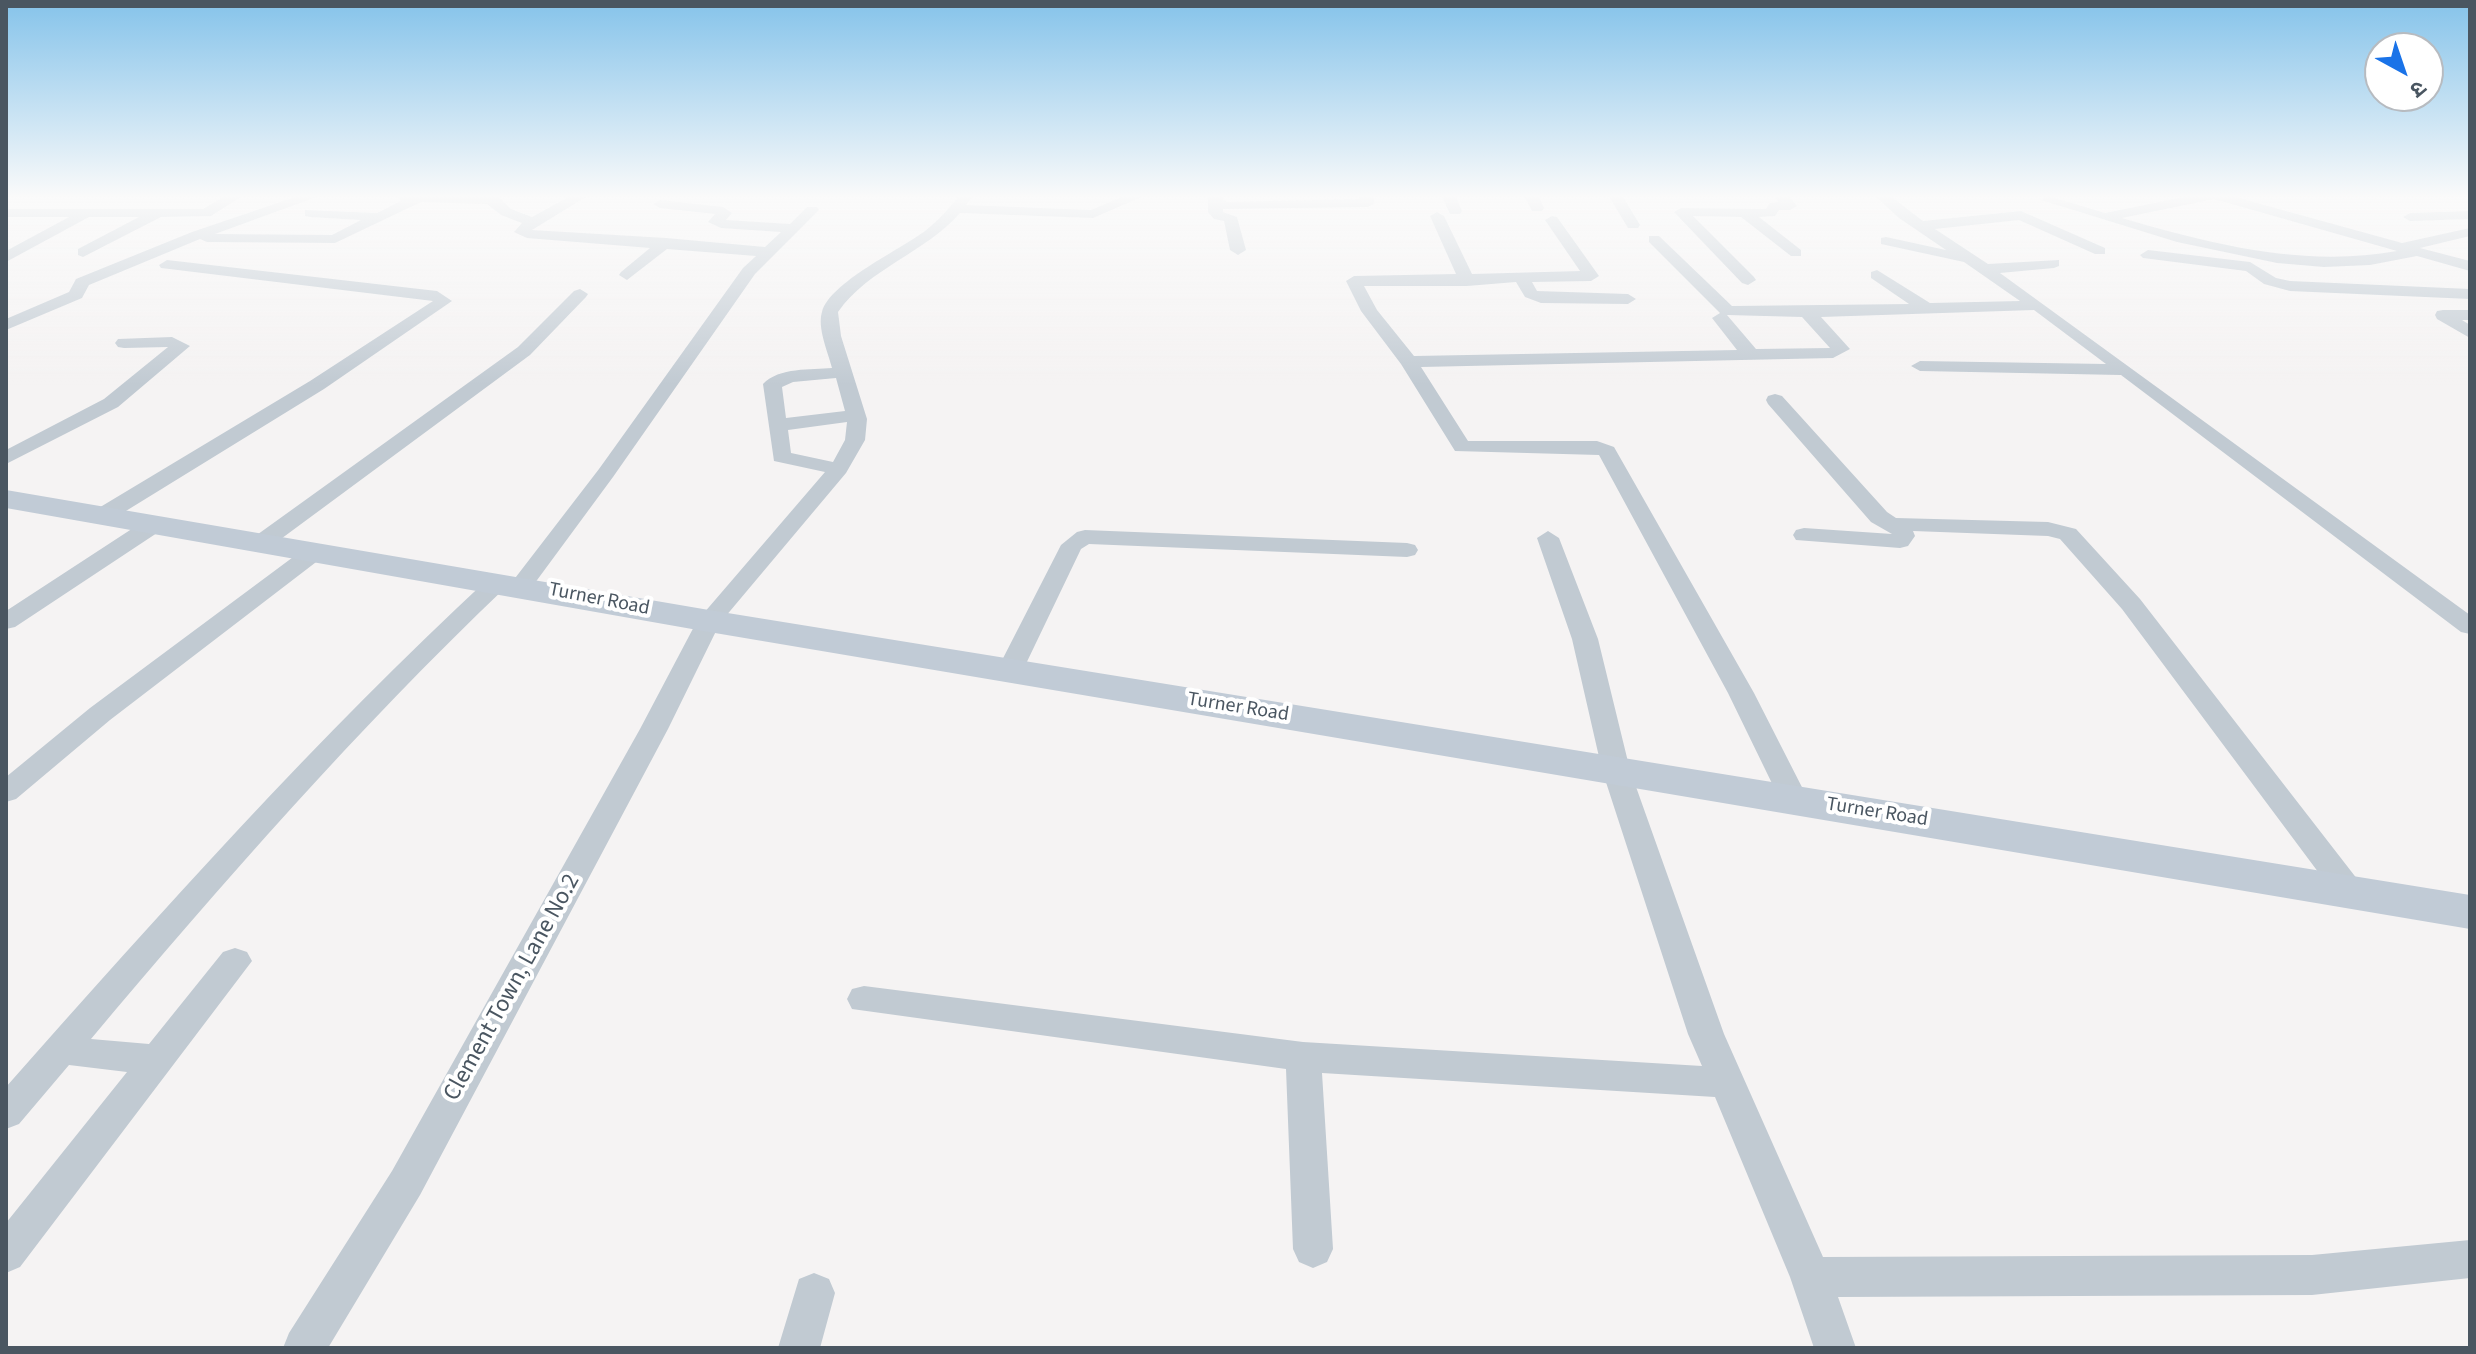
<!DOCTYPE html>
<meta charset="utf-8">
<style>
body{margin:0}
#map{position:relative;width:2476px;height:1354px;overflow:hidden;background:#f5f3f3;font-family:"Source Sans 3","Noto Sans Devanagari",sans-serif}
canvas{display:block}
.frame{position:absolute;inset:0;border:8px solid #4a5661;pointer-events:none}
.north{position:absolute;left:2364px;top:32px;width:80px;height:80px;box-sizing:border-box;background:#fff;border:2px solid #b7bbc0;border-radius:50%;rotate:140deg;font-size:22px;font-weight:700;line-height:32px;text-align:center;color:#4a5661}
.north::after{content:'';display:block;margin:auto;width:28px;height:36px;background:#1a73e8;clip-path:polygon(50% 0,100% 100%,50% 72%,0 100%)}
</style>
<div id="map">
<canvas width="2476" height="1354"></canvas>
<div class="frame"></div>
<div class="north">उ</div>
</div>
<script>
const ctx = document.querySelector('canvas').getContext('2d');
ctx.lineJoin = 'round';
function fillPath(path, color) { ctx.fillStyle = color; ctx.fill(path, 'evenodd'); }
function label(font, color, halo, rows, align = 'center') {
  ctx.font = font + ' "Source Sans 3",sans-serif'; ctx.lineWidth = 8; ctx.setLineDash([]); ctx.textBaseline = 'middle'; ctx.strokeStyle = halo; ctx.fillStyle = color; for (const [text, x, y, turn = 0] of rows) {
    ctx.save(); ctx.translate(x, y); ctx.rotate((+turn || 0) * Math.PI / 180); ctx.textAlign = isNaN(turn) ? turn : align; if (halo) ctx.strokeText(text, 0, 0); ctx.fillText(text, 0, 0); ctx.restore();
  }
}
const minor = new Path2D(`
 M 227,195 L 244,195 L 211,216 L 161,217 L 83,257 L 78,255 L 78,249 L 139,217 L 89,217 L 6,262 L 6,251 L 69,217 L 6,217 L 6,209 L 203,209 Z
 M 301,195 L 322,195 L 215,234 L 332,235 L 361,220 L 310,217 L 305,216 L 305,210 L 377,213 L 401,201 L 397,195 L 497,195 L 511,209 L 532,217 L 572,195 L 589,195 L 532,230 L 666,238 L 765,247 L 781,232 L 721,228 L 708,222 L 715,214 L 660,208 L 653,204 L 660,200 L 723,207 L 732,213 L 726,220 L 790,224 L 807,207 L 817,207 L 819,210 L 755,274 L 613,477 L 529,591 L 513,591 L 509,586 L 599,469 L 743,268 L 756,256 L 667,249 L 627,280 L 619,275 L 621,272 L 650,248 L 527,238 L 514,232 L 522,223 L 501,215 L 487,204 L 421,202 L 335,243 L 207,242 L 200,239 L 89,285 L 82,298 L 6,330 L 6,319 L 69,292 L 76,279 L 192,232 Z
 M 960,195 L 974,195 L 966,205 L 1091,210 L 1127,195 L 1146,195 L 1093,218 L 960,213 C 925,253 869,268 838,312 L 841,336 L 867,419 L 865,440 L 846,473 L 720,623 L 668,729 L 420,1195 L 328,1348 L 283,1348 L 289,1333 L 392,1171 L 640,729 L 697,621 L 825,472 L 774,461 L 763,384 C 779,367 811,370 832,368 C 828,352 817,328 822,312 C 829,283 901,249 925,231 C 938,221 949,208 960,195 ZM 836,378 L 845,411 L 786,418 L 782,387 L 793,382 ZM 847,422 L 845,440 L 833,462 L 791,453 L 788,430 Z
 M 1208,195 L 1222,195 L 1223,200 L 1228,202 L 1360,199 L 1358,195 L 1372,195 L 1375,203 L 1368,207 L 1223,209 L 1223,212 L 1237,217 L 1246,250 L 1238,255 L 1230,250 L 1224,221 L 1214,219 L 1208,212 Z
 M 1441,195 L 1455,195 L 1462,211 L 1460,214 L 1450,214 Z
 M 1524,195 L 1538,195 L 1544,208 L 1542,211 L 1532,211 Z
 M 1608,195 L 1622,195 L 1640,225 L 1638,228 L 1628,228 Z
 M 1774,195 L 1788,195 L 1797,206 L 1790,210 L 1779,210 L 1775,216 L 1759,217 L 1801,250 L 1801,256 L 1791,256 L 1741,217 L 1693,216 L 1754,277 L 1756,280 L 1748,285 L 1742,283 L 1674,212 L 1681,208 L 1766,209 L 1770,203 L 1779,202 Z
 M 1874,195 L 1889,195 L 1923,221 L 2021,211 L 2105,248 L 2105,254 L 2095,254 L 2019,220 L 1935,229 L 1988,264 L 2059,260 L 2059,266 L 2054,268 L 2000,273 L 2470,615 L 2470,634 L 2461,632 L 2121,375 L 1920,371 L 1911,366 L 1920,361 L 2106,364 L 2034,310 L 1821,317 L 1850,349 L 1833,358 L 1421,367 L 1468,441 L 1597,441 L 1614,447 L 1754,693 L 1808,799 L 1803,806 L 1793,809 L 1783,806 L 1728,693 L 1599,455 L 1455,451 L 1401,364 L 1361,311 L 1346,281 L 1354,276 L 1456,274 L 1430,216 L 1437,212 L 1444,216 L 1472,274 L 1580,271 L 1545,220 L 1552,216 L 1557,217 L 1599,276 L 1591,281 L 1532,282 L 1537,291 L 1628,294 L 1636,299 L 1628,304 L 1541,303 L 1525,297 L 1516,282 L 1467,286 L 1364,286 L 1377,310 L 1414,356 L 1737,350 L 1712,318 L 1720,313 L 1649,242 L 1649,236 L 1659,236 L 1732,306 L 1909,304 L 1871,278 L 1871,272 L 1877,270 L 1930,303 L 2020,301 L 1964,262 L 1881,244 L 1881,238 L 1886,237 L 1946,250 L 1899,218 ZM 1727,315 L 1802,317 L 1830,348 L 1756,349 Z
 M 2194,195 L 2228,195 L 2402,243 L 2470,228 L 2470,236 L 2420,248 L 2470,261 L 2470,271 L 2417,256 L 2370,265 L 2324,267 L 2277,263 L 2177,242 L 2041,200 L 2048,196 L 2105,213 ZM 2214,199 L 2397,251 C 2304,268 2211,244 2122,218 Z
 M 2470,211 L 2470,219 L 2410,221 L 2403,217 L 2410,213 Z
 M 2148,250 L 2250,262 L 2276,278 L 2290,281 L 2470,289 L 2470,299 L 2290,291 L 2264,284 L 2246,271 L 2143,258 L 2140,255 Z
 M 167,260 L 437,291 L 452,301 L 324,389 L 108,522 L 92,522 L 89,517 L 92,512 L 310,381 L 433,301 L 161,268 L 159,265 Z
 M 580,289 L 588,294 L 586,297 L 530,355 L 270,547 L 254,547 L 251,542 L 254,537 L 518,347 L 574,291 Z
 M 2443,310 L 2470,310 L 2470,320 L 2462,320 L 2470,325 L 2470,338 L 2437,319 L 2435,315 L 2437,311 Z
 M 172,337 L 190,346 L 118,407 L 6,464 L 6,450 L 104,399 L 168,347 L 124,348 L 118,347 L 115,343 L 118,339 Z
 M 1775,394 L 1782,396 L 1887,512 L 1896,518 L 2048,522 L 2076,529 L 2140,599 L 2361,884 L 2366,892 L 2361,900 L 2350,903 L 2339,900 L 2122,609 L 2060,539 L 2048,536 L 1913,531 L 1915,536 L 1908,546 L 1900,548 L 1796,540 L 1793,535 L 1796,530 L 1804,528 L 1892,534 L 1871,522 L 1768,404 L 1766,400 L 1768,396 Z
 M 155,517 L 163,519 L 166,524 L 163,529 L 15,627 L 6,629 L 6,611 L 147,519 Z
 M 1085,530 L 1407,543 L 1415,545 L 1418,550 L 1415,555 L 1407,557 L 1089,544 L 1081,549 L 1023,670 L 1019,675 L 1001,675 L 997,670 L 1061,545 L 1077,532 Z
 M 1548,531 L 1559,538 L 1598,639 L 1630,770 L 1724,1034 L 1823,1257 L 2312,1255 L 2470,1240 L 2470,1278 L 2312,1295 L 1838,1297 L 1856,1348 L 1814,1348 L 1790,1277 L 1715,1097 L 1322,1073 L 1333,1249 L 1327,1262 L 1313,1268 L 1299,1262 L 1293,1249 L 1286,1069 L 852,1009 L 847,999 L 852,989 L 864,986 L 1303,1042 L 1702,1066 L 1688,1034 L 1602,770 L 1572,639 L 1537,538 Z
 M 316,544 L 324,546 L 327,551 L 324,556 L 110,720 L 16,799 L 6,802 L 6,777 L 90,708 L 308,546 Z
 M 498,575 L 506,577 L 510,582 L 506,587 C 358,728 223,882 91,1039 L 149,1044 L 223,952 L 235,948 L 247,952 L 252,961 L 20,1267 L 6,1273 L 6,1223 L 127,1072 L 69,1065 L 19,1124 L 6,1129 L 6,1087 C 162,911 317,737 490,577 Z
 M 814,1273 L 829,1279 L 835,1293 L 820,1348 L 778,1348 L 799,1279 Z`);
const secondary = new Path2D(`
 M 6,490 L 709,610 L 2470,895 L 2470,929 L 709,632 L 6,508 Z`);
const streetNames = [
 ["Turner Road",599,600,11],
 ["Turner Road",1238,708,9],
 ["Turner Road",1877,813,9]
];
const nearStreetnames = [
 ["Clement Town, Lane No.2",513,988,-61]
];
fillPath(minor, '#c1cad2');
fillPath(secondary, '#c1cbd6');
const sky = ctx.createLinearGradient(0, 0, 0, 385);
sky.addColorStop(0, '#85c3ea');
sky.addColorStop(0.51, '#fafafa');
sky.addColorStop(1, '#fafafa00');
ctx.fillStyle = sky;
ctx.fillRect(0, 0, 2476, 385);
label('20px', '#4a5661', '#fff', streetNames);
label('24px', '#4a5661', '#fff', nearStreetnames);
</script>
